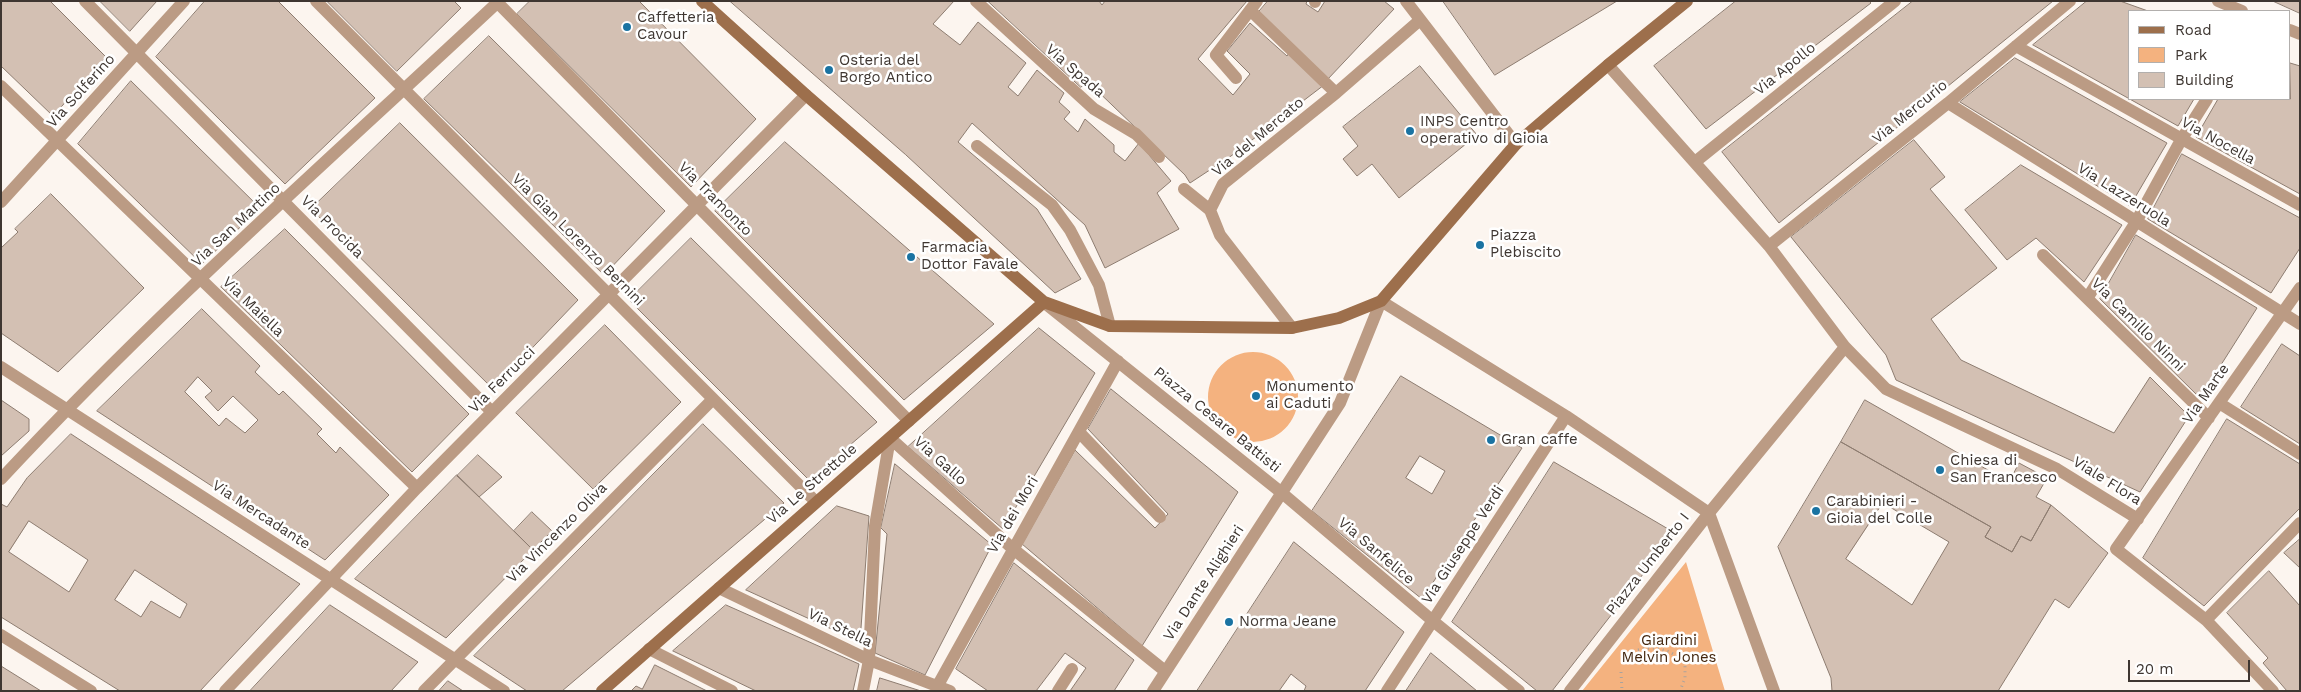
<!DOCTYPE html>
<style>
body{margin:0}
#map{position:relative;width:2301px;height:692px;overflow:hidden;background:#fcf5ef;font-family:"Work Sans",sans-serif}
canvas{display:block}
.frame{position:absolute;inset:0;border:2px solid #3e3631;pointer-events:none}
.legend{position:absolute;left:2128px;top:10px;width:162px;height:90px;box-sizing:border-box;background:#fff;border:1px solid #b2afad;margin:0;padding:6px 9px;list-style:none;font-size:15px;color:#3e3631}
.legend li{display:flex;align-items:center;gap:10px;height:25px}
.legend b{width:25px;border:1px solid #b2afad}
.scale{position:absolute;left:2128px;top:660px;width:122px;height:22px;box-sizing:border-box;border:2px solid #3e3631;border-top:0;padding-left:6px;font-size:15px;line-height:18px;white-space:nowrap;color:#3e3631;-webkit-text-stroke:4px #fff;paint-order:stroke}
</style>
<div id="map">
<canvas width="2301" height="692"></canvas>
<div class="frame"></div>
<ul class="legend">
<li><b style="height:6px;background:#9d6f4c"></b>Road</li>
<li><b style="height:14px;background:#f4b27f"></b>Park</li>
<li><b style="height:14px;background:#d3c0b3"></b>Building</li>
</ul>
<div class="scale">20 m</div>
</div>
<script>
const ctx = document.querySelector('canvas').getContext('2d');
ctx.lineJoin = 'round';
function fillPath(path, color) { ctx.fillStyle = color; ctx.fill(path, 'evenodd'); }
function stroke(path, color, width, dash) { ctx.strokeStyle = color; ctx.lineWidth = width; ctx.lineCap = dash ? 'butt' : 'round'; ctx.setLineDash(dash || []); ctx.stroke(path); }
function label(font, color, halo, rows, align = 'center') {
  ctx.font = font + ' "Work Sans",sans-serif'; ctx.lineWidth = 5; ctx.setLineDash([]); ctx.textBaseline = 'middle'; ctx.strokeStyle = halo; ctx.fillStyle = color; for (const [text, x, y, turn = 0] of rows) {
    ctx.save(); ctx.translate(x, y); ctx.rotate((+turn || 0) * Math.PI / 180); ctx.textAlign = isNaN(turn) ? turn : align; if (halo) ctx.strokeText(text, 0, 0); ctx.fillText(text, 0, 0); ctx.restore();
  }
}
const green = new Path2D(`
 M1208 397a45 45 0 1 1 90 0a45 45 0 1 1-90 0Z
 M 1686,562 L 1725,691 L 1582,691 Z`);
const building = new Path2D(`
 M 1,1 L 50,1 L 106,57 L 53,116 L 1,66 Z
 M 100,1 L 157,1 L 130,31 Z
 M 205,1 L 278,1 L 375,98 L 285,184 L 156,57 Z
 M 327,1 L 454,1 L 461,8 L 397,71 Z
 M 530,1 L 639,1 L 756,119 L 691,187 L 517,14 Z
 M 730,1 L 954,1 L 933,24 L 960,45 L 978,22 L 1026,63 L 1008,87 L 1018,96 L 1037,70 L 1064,93 L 1059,102 L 1070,112 L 1064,119 L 1078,132 L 1085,119 L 1114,145 L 1114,152 L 1125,161 L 1139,143 L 1171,181 L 1157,193 L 1179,229 L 1105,268 L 1085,225 L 972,123 L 958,142 L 1037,209 L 1081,279 L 1055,293 L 906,155 Z
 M 988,1 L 1099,1 L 1102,5 L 1105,1 L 1247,1 L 1198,59 L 1233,95 L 1250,74 L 1227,51 L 1250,23 L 1287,56 L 1290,51 L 1324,85 L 1231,156 L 1190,183 L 1185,175 L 1088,82 L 1081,87 Z
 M 1268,1 L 1307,1 L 1306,4 L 1318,12 L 1325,1 L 1384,1 L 1394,9 L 1327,80 L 1257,14 Z
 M 1443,1 L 1617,1 L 1495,75 Z
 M 1736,1 L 1869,1 L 1871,3 L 1706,129 L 1654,66 Z
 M 1913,1 L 2053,1 L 1779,223 L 1722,152 Z
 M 2087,1 L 2120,1 L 2148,11 L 2130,11 L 2130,99 L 2194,99 L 2178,126 L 2033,45 Z
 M 2273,1 L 2300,1 L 2300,13 Z
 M 489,36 L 665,211 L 604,275 L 424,99 Z
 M 2015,58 L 2167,143 L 2130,206 L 1960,102 Z
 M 2290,63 L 2300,66 L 2300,194 L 2196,137 L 2218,99 L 2290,99 Z
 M 1420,66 L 1477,135 L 1399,198 L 1372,164 L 1357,176 L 1343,159 L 1358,146 L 1343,127 Z
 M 131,81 L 260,208 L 202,264 L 78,144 Z
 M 400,123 L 578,300 L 493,389 L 311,209 Z
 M 1914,140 L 1945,177 L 1930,189 L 1997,268 L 1931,319 L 1961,360 L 2114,433 L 2150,377 L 2189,416 L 2140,492 L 1896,380 L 1886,355 L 1791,237 Z
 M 785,142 L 994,324 L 904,400 L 715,211 Z
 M 2182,154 L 2300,218 L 2300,248 L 2271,293 L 2148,219 Z
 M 2021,165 L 2122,225 L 2084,282 L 2036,238 L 2007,260 L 1965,210 Z
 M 51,194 L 144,288 L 58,372 L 1,333 L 1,248 L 18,232 L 15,229 Z
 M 285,229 L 469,414 L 412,472 L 221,287 Z
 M 2136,235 L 2257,308 L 2200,398 L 2100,299 Z
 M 691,238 L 877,422 L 809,480 L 629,300 Z
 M 202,309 L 260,366 L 255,372 L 279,395 L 283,391 L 322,429 L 317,434 L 336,453 L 340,447 L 389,495 L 325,560 L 97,411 ZM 198,377 L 212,391 L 205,397 L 218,411 L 233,396 L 258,420 L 245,433 L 226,418 L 219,426 L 185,392 Z
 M 605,325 L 681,402 L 593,489 L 516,413 Z
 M 1039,328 L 1095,373 L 1003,529 L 908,447 Z
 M 2282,344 L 2300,356 L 2300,444 L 2241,407 Z
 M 1401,376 L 1522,448 L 1422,599 L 1312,511 ZM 1420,456 L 1445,471 L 1432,494 L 1406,478 Z
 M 1111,389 L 1238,492 L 1142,646 L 1022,544 L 1075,450 L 1155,528 L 1168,514 L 1088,429 Z
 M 1,400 L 29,419 L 29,431 L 1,456 Z
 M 1865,400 L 2009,482 L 2019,463 L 2047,478 L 2036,497 L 2051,505 L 2031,541 L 2021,536 L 2012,552 L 1985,537 L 1991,527 L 1841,442 Z
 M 2227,419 L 2300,464 L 2300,508 L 2204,606 L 2143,558 Z
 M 703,424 L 784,503 L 562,691 L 527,691 L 474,656 Z
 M 71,434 L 300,584 L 200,691 L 120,691 L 1,617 L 1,504 L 7,507 L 27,478 ZM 29,521 L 88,560 L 69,592 L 9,552 ZM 135,570 L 187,604 L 180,618 L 151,601 L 141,617 L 115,600 Z
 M 1841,442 L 1991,527 L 1985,537 L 2012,552 L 2021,536 L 2031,541 L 2051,505 L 2108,553 L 2069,608 L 2055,599 L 1998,691 L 1832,691 L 1831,678 L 1778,547 ZM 1883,503 L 1949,542 L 1912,605 L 1846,559 Z
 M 478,455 L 502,477 L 479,497 L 457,476 Z
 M 1554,462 L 1675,533 L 1552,691 L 1537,691 L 1452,622 Z
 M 895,464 L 992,545 L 925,675 L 875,653 L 887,534 L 881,528 Z
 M 457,475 L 533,550 L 446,638 L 355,579 Z
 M 837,506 L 869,516 L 860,642 L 746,590 Z
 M 532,512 L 552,531 L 533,550 L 514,531 Z
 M 2300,539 L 2300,568 L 2284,553 Z
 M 1294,542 L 1404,632 L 1365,691 L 1304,691 L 1306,686 L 1291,674 L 1279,691 L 1197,691 Z
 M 1014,563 L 1134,660 L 1114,691 L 1070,691 L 1086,668 L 1065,653 L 1036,691 L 988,691 L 956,669 Z
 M 2269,571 L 2300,606 L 2300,691 L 2287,691 L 2263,663 L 2268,658 L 2227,613 Z
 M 330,605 L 418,662 L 391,691 L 250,691 Z
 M 726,605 L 859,664 L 853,691 L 756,691 L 673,651 Z
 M 1431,653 L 1477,691 L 1406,691 Z
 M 655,665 L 707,691 L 631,691 L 636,686 L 642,689 Z
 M 1,666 L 41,691 L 1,691 Z
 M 880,678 L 921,691 L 877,691 Z
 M 448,681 L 463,691 L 439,691 Z`);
const path = new Path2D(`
 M 1638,650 C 1656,645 1670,650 1685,662 L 1685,678 L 1680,691
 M 1685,662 L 1707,651
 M 1621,672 L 1622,691`);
const street = new Path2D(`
 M 85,1 L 492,412
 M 316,1 L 816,502
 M 496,1 L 909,421
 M 976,1 L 1094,109 L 1136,134 L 1159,157
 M 1406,1 L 1516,144
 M 2218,1 L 2242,11
 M 1315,2 L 1315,1
 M 1250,10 L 1336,93
 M 2290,30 L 2300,34
 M 2016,46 L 2300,205
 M 1608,65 L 1769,246 L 1845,347 L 1886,389 L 2057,469 L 2138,519
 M 1236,78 L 1216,55 L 1257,1
 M 1,86 L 417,488
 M 1948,103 L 2300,324
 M 977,146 L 1052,205 L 1070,230 L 1099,285 L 1110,326
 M 1695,162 L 1895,1
 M 1184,189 L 1210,210
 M 1,202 L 184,1
 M 1769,246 L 1948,103 L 2070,1
 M 2043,255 L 2209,418
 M 2088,297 L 2136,222 L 2181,140 L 2207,99
 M 1046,304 L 1282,493 L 1433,621 L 1519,691
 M 1292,328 L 1220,235 L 1210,210 L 1223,184 L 1336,93 L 1420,20
 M 1,367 L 504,691
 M 2219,403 L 2300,454
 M 1079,432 L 1160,517
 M 890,438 L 1012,548 L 1165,671
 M 1,479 C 157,311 331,158 499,1
 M 1709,513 L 1774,691
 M 719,588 L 869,660 L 950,691
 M 2206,620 L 2300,523
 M 1,635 L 91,691
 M 649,649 L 732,691
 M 938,685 L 1118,361
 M 225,691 L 417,488 L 806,95
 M 424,691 L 713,399
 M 863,691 L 869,660 L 875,526 L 890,438
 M 1058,691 L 1072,669
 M 1153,691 L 1340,403 L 1381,301 L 1566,416 L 1709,513
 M 1387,691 L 1566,416
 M 1570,691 L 1709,513 L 1845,347
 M 2273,691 L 2206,620 L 2116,549 L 2300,288`);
const secondary = new Path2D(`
 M 702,1 L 806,95 L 1044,302 L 1110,326 L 1292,328 L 1339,318 L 1381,301 L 1516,144 L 1608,65 L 1687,1
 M 602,691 L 1044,302`);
const markers = [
 [627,27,5,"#1a73a2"],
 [829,70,5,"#1a73a2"],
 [1410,131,5,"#1a73a2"],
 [1480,245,5,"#1a73a2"],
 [911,257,5,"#1a73a2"],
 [1256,396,5,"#1a73a2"],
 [1491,440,5,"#1a73a2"],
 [1940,470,5,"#1a73a2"],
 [1816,511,5,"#1a73a2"],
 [1229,622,5,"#1a73a2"]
];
const poiNames = [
 ["Caffetteria",637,18],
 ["Cavour",637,35],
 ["Osteria del",839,61],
 ["Borgo Antico",839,78],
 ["INPS Centro",1420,122],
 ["operativo di Gioia",1420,139],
 ["Piazza",1490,236],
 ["Plebiscito",1490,253],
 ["Farmacia",921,248],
 ["Dottor Favale",921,265],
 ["Monumento",1266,387],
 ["ai Caduti",1266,404],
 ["Gran caffe",1501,440],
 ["Chiesa di",1950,461],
 ["San Francesco",1950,478],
 ["Carabinieri -",1826,502],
 ["Gioia del Colle",1826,519],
 ["Norma Jeane",1239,622]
];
const streetNames = [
 ["Via Apollo",1785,69,-39],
 ["Via Spada",1075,71,41],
 ["Via Solferino",81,91,-48],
 ["Via Mercurio",1910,112,-39],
 ["Via del Mercato",1258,137,-40],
 ["Via Nocella",2218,141,29],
 ["Via Lazzeruola",2124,195,32],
 ["Via Tramonto",715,199,45],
 ["Via San Martino",236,225,-43],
 ["Via Procida",332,227,45],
 ["Via Gian Lorenzo Bernini",578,240,45],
 ["Via Maiella",253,307,44],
 ["Via Camillo Ninni",2138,325,45],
 ["Via Ferrucci",502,380,-45],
 ["Via Marte",2206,394,-55],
 ["Piazza Cesare Battisti",1217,420,39],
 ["Via Gallo",940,461,42],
 ["Viale Flora",2107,481,32],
 ["Via Le Strettole",812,484,-41],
 ["Via Mercadante",261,515,33],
 ["Via dei Mori",1013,515,-60],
 ["Via Vincenzo Oliva",557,533,-45],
 ["Via Giuseppe Verdi",1463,545,-57],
 ["Via Sanfelice",1376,551,40],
 ["Piazza Umberto I",1648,564,-52],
 ["Via Dante Alighieri",1204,583,-57],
 ["Via Stella",840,628,26]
];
const parkNames = [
 ["Giardini",1669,641],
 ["Melvin Jones",1669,658]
];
fillPath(green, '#f4b27f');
fillPath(building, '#d3c0b3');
stroke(building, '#8d7c70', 1);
stroke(path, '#aaa39d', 3, [1, 4]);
stroke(street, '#bb9b84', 12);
stroke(secondary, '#9d6f4c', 12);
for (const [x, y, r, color] of markers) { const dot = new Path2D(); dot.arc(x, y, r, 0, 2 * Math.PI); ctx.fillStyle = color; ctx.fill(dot); stroke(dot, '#fff', 2); }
label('15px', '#3e3631', '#fff', poiNames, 'left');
label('15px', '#3e3631', '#fff', streetNames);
label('15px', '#43260e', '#fff', parkNames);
</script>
